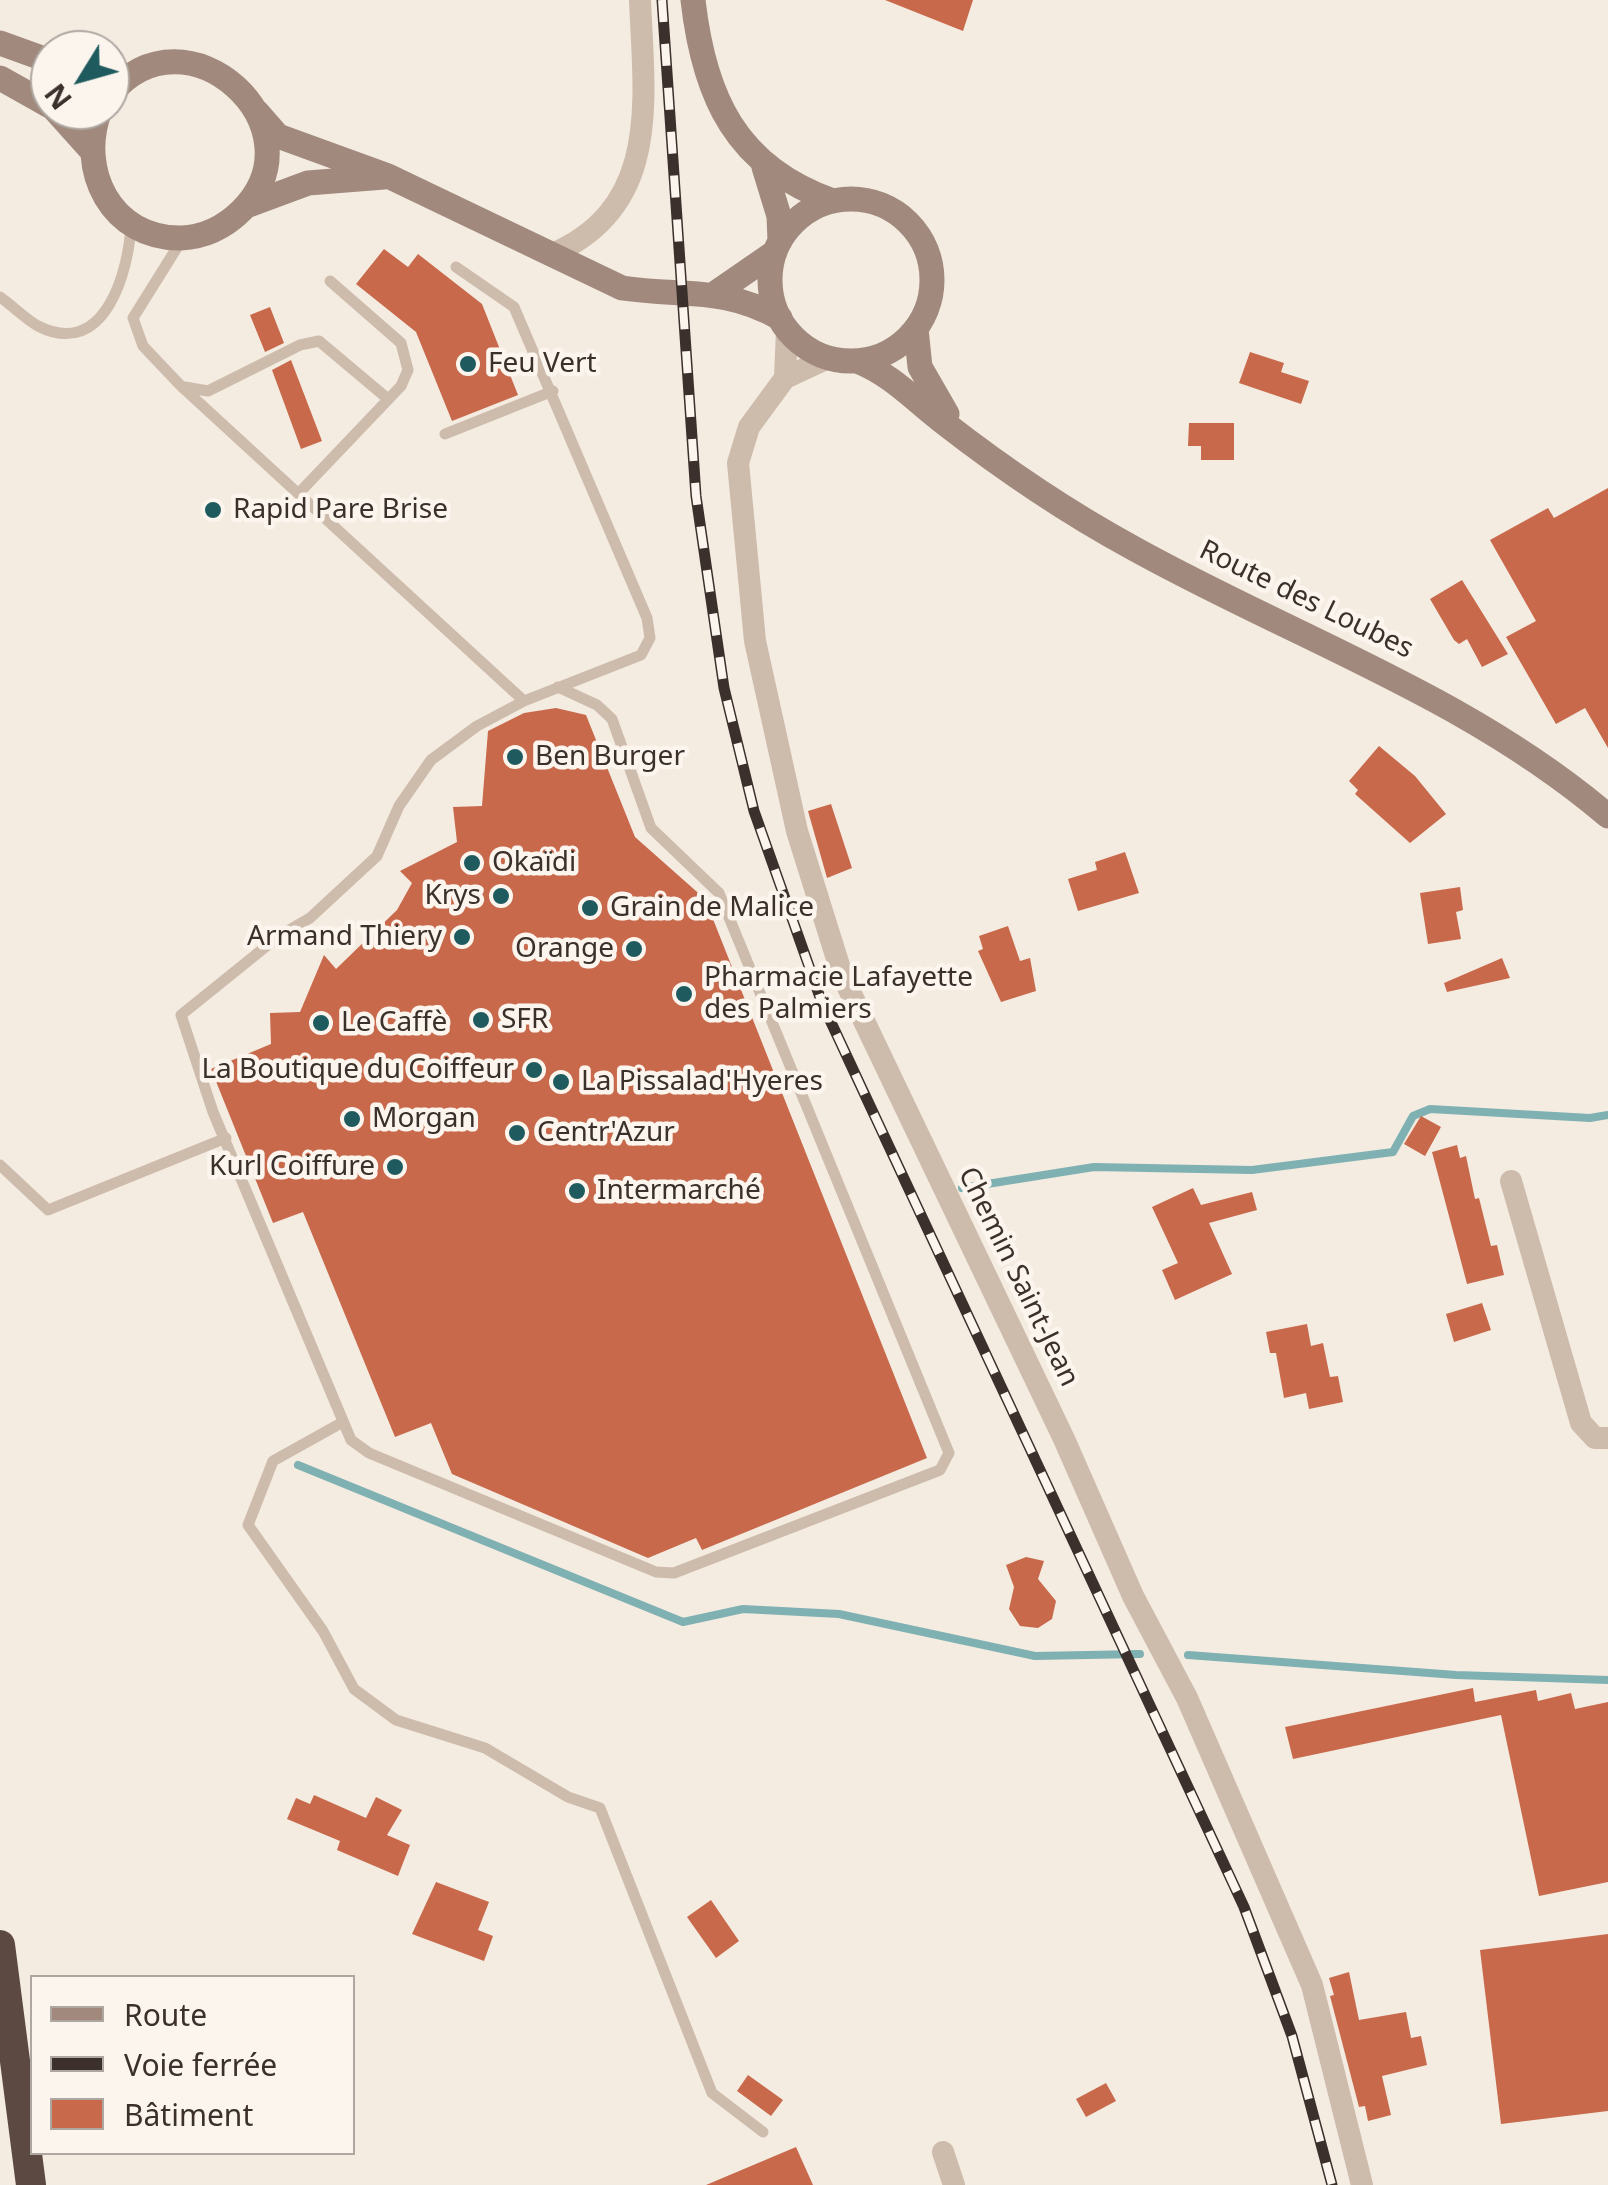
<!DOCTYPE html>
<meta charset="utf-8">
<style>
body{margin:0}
#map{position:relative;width:1608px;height:2185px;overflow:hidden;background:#f4ebe1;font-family:"Noto Sans",sans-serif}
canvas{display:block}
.legend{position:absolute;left:30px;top:1975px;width:325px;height:180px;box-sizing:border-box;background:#fbf5ee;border:2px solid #aea6a0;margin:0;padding:12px 18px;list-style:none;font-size:30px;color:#3b302b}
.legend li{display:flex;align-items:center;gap:20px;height:50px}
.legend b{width:50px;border:2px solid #aea6a0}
.north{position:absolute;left:30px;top:30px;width:100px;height:100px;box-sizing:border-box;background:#fbf5ee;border:2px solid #aea6a0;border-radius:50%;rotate:233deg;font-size:28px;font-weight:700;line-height:40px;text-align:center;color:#3b302b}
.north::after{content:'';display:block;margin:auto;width:35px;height:45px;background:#1f5a5e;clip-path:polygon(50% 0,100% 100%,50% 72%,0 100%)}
</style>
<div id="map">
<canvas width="1608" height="2185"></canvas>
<ul class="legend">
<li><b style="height:12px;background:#a18a7d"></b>Route</li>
<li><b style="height:12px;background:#3b302b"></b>Voie ferrée</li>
<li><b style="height:28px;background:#c8694b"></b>Bâtiment</li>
</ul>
<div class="north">N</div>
</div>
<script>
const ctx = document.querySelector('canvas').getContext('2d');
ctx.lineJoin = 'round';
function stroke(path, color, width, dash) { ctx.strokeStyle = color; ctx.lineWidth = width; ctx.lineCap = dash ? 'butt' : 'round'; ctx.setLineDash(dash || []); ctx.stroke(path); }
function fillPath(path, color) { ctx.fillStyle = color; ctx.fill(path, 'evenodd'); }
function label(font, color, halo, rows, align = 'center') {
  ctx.font = font + ' "Noto Sans",sans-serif'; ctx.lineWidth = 9; ctx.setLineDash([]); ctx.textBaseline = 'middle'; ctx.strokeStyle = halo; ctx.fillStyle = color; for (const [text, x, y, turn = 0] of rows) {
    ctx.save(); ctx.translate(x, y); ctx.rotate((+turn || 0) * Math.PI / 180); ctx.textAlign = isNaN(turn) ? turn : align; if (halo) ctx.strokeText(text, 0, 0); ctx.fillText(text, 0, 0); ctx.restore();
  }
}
const stream = new Path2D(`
 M 962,1188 L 1094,1167 L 1252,1170 L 1393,1152 L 1413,1116 L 1430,1109 L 1590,1118 L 1608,1115
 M 298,1465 L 683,1622 L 743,1609 L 839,1614 L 1035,1656 L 1140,1654
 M 1188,1655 L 1456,1675 L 1608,1680`);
const building = new Path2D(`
 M 885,0 L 973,0 L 963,31 Z
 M 384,249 L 408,267 L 418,254 L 482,304 L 518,395 L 452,421 L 416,332 L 356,284 Z
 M 270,307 L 284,343 L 265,352 L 250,315 Z
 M 1250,352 L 1284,363 L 1281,372 L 1309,381 L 1301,404 L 1239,383 Z
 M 291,360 L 322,441 L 301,449 L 272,370 Z
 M 1189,423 L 1234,423 L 1234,460 L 1201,460 L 1201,446 L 1188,446 Z
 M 1608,488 L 1608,748 L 1585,708 L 1556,724 L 1506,637 L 1536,621 L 1490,540 L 1548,508 L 1554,518 Z
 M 1462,580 L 1508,654 L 1482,667 L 1467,639 L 1459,644 L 1454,640 L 1430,599 Z
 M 556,708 L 586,715 L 635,837 L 705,899 L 927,1458 L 702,1550 L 696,1538 L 648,1558 L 452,1474 L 431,1423 L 395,1437 L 303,1212 L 273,1223 L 211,1069 L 271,1044 L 270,1013 L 300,1012 L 324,955 L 336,969 L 397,910 L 412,883 L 400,871 L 457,842 L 453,807 L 482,806 L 488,731 L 524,713 Z
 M 1379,746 L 1415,776 L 1446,814 L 1410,843 L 1355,794 L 1358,790 L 1349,781 Z
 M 831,804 L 852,868 L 827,878 L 808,811 Z
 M 1125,852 L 1139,893 L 1078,911 L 1068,879 L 1097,870 L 1095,862 Z
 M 1460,887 L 1463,910 L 1456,912 L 1461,939 L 1428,944 L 1420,893 Z
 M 1008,926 L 1020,961 L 1030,958 L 1036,991 L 1001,1002 L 978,951 L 983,949 L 979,936 Z
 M 1502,958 L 1510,978 L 1447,992 L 1444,983 Z
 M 1421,1116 L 1441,1127 L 1425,1156 L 1404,1144 Z
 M 1457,1145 L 1460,1158 L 1466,1156 L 1475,1199 L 1479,1198 L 1491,1246 L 1497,1245 L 1504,1275 L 1467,1284 L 1432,1152 Z
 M 1193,1188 L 1201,1205 L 1252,1192 L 1257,1210 L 1209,1223 L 1232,1274 L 1175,1300 L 1162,1270 L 1178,1263 L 1152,1207 Z
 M 1482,1303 L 1491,1330 L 1454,1342 L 1446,1314 Z
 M 1307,1324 L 1311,1346 L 1323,1343 L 1330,1377 L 1338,1376 L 1343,1402 L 1309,1409 L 1306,1393 L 1284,1398 L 1276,1353 L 1270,1353 L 1266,1332 Z
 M 1026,1557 L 1044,1561 L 1038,1579 L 1056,1601 L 1052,1619 L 1038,1628 L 1020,1626 L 1009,1609 L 1014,1587 L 1006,1565 Z
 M 1473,1688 L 1475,1702 L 1536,1690 L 1538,1701 L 1571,1693 L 1575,1709 L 1608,1702 L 1608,1882 L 1539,1896 L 1501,1715 L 1293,1759 L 1285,1727 Z
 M 314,1795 L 366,1818 L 376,1797 L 402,1810 L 387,1835 L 410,1845 L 398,1876 L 337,1850 L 340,1841 L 287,1819 L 296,1798 L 310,1804 Z
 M 436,1882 L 489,1902 L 478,1930 L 493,1936 L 484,1961 L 412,1934 Z
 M 711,1900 L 739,1941 L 716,1958 L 687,1917 Z
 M 1608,1934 L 1608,2111 L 1501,2124 L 1480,1950 Z
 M 1349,1972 L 1359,2020 L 1406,2012 L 1411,2038 L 1421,2036 L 1427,2065 L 1382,2076 L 1391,2115 L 1368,2121 L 1365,2106 L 1359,2107 L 1330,1996 L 1334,1995 L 1329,1978 Z
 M 748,2075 L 783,2100 L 771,2116 L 737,2091 Z
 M 1106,2083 L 1116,2101 L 1086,2117 L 1076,2099 Z
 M 796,2147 L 813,2185 L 706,2185 Z`);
const lane = new Path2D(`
 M 183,238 L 133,318 L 143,346 L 181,386 L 524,701 L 477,726 L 431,760 L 399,806 L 377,856 L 310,918 L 279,936 L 181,1015 L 213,1112 L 351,1440 L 369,1453 L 656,1572 L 674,1573 L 940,1470 L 949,1453 L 719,893 L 651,828 L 612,719 L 597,705 L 558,687
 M 456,267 L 514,307 L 647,618 L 650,638 L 641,655 L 524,701
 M 0,297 C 13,306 24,318 38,326 C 105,360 129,271 131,224
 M 185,387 L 208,391 L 300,345 L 319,341 L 388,399
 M 445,434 L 553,391
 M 299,493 L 401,386 L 408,370 L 401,343 L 330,281
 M 0,1165 L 48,1210 L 226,1138
 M 343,1422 L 273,1461 L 248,1525 L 323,1631 L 354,1689 L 396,1720 L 485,1748 L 568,1797 L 600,1808 L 712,2093 L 763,2132`);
const street = new Path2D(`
 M 550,255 C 662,208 644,100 640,0
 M 828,358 L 785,378 L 749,427 L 738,463 L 755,641 L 797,831 L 842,975 L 1064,1439 L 1133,1596 L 1187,1698 L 1312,1985 L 1362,2185
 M 785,378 L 787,330
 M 1511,1181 L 1581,1423 L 1595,1438 L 1608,1438
 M 943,2152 L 954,2185`);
const secondary = new Path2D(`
 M 693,0 C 704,97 736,167 833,201
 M 0,43 L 50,61
 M 0,78 L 50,106
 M 55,110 L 90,149
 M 100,110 C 77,170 111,239 181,238 C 205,237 226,226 242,210 C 324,128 186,1 110,95
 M 257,112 L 278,136 L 388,176 L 622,288 C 683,297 723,286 780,318
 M 764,167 L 779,216 L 780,241
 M770 280a81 81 0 1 1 162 0a81 81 0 1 1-162 0Z
 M 246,206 L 308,183 L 384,177
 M 717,292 L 775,252
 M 916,329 L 920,367 L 947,414
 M 857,361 C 892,375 913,399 943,422 C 1002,468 1067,512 1133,548 C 1293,637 1467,696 1608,816`);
const highway = new Path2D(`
 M 0,1945 L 31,2185`);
const rail = new Path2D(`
 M 662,0 L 696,496 L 724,688 L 754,811 L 822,1003 L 1244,1907 L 1292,2036 L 1332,2185`);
const markers = [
 [468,364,10,"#1f5a5e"],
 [213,510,10,"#1f5a5e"],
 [515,757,10,"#1f5a5e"],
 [472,863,10,"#1f5a5e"],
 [501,896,10,"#1f5a5e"],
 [590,908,10,"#1f5a5e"],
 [462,937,10,"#1f5a5e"],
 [634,949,10,"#1f5a5e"],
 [684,994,10,"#1f5a5e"],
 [481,1020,10,"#1f5a5e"],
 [321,1023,10,"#1f5a5e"],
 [534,1070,10,"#1f5a5e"],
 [561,1082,10,"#1f5a5e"],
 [352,1119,10,"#1f5a5e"],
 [517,1133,10,"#1f5a5e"],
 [395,1167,10,"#1f5a5e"],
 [577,1191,10,"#1f5a5e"]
];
const poiNames = [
 ["Feu Vert",488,364],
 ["Rapid Pare Brise",233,510],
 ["Ben Burger",535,757],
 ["Okaïdi",492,863],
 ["Krys",481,896,"right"],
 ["Grain de Malice",610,908],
 ["Armand Thiery",442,937,"right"],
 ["Orange",614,949,"right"],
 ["Pharmacie Lafayette",704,978],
 ["des Palmiers",704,1010],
 ["SFR",501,1020],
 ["Le Caffè",341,1023],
 ["La Boutique du Coiffeur",514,1070,"right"],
 ["La Pissalad'Hyeres",581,1082],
 ["Morgan",372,1119],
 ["Centr'Azur",537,1133],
 ["Kurl Coiffure",375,1167,"right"],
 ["Intermarché",597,1191]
];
const streetNames = [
 ["Route des Loubes",1306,600,26],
 ["Chemin Saint-Jean",1018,1277,64]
];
stroke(stream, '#7fb0b2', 8);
fillPath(building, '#c8694b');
stroke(lane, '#cdbbac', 11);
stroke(street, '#cdbbac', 22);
stroke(secondary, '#a18a7d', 25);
stroke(highway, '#5c4a42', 30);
stroke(rail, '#3b302b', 11);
stroke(rail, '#fbf5ee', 8, [22]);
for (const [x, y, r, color] of markers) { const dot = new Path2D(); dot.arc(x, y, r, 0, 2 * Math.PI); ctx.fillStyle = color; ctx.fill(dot); stroke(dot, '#fbf5ee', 4); }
label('28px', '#3b302b', '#fbf5ee', poiNames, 'left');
label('28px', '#3b302b', '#fbf5ee', streetNames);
</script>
